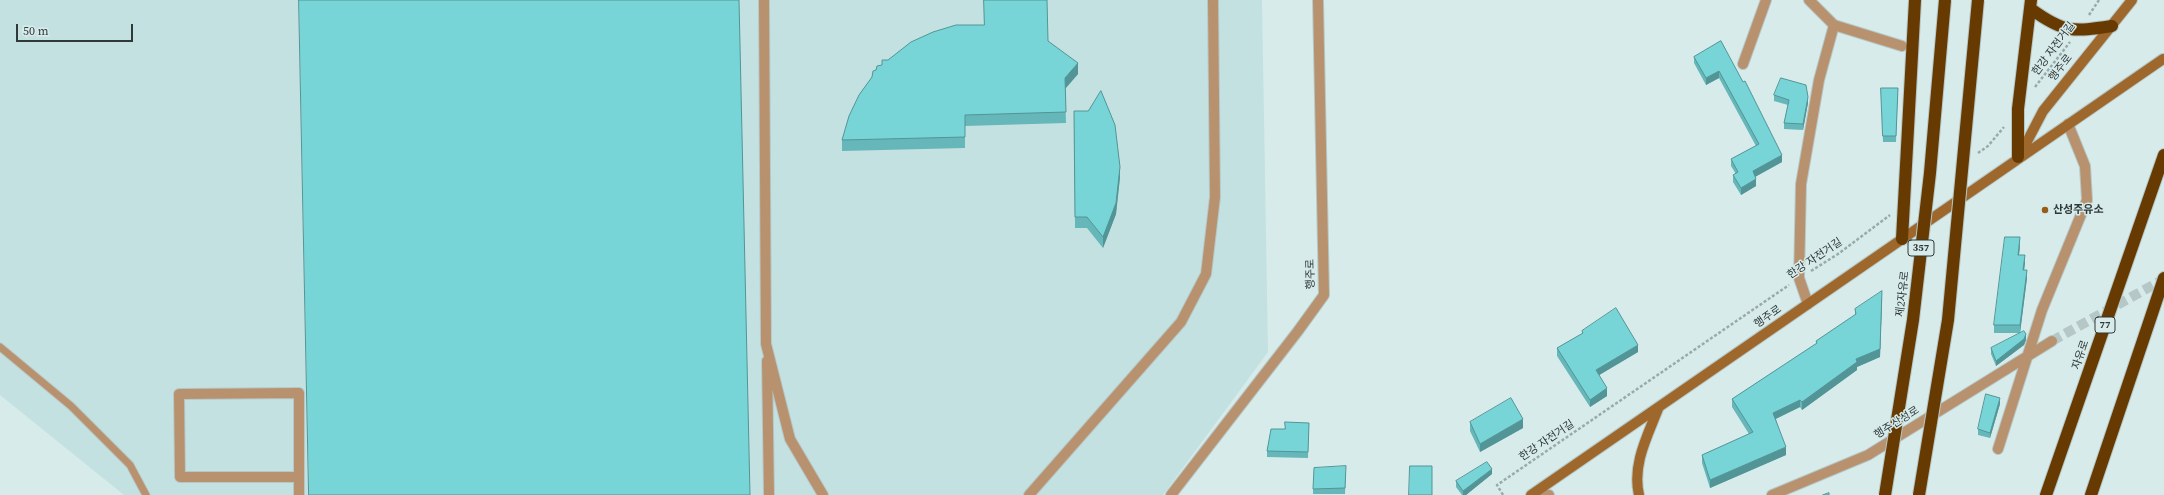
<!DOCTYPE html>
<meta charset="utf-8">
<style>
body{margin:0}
#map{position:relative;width:2164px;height:495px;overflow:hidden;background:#d7ebeb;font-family:"Source Serif 4",serif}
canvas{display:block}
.scale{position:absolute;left:16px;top:24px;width:117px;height:18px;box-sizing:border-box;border:2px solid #303838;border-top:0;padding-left:5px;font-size:12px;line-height:14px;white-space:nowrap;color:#303838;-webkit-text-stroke:3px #d7ebeb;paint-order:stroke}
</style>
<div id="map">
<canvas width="2164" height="495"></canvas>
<div class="scale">50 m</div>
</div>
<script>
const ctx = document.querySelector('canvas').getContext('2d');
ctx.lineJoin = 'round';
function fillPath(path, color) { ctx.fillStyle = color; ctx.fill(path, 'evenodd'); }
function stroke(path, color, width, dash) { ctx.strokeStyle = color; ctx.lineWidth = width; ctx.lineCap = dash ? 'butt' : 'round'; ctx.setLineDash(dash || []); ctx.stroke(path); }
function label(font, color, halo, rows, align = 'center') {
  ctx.font = font + ' "Source Serif 4","Noto Sans KR",serif'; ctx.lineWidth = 3; ctx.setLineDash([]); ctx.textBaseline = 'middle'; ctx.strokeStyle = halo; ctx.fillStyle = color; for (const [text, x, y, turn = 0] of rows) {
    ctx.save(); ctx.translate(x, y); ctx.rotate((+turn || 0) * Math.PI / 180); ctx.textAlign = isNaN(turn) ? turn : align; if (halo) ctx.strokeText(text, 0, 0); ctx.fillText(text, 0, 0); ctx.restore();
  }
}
const built = new Path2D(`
 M 0,0 L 1262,0 L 1268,352 L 1163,495 L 124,495 L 0,395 Z`);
const streetTunnel = new Path2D(`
 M 2052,341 L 2164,279`);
const path = new Path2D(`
 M 2089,15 L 2099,0
 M 2035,87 L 2070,42
 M 1978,153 L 1988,146 L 2004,127
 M 1811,271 L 1838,254 L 1890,215
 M 1503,495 L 1497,485 L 1789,285`);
const lane = new Path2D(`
 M 0,347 L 71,406 L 130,465 L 146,495`);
const street = new Path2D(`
 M 764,0 L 766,344 L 790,439 L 823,495
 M 1809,0 L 1834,25 L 1902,46
 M 1743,64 L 1766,0
 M 1808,304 L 1799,278 L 1801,184 L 1819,80 L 1834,25
 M 767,361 L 769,495
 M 1998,449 L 2042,310 L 2087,200 L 2085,166 L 2068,124
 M 299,477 L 180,477 L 179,394 L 299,393 L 299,495
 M 1535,493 L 1549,495
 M 1029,495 L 1181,322 L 1206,274 L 1215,197 L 1213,0
 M 1171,495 L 1298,331 L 1324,295 L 1318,0
 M 1772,495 L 1868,455 L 2052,341`);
const secondary = new Path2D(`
 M 2019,157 L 2043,111 L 2132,0
 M 1531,495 L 2163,59
 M 1639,495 C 1632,465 1647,437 1658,409`);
const highway = new Path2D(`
 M 2031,9 C 2064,33 2073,32 2112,26
 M 2018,157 L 2018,109 L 2031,0
 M 1902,239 L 1915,0
 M 2046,495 L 2164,155
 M 2091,495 L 2164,278`);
const highwayBridge = new Path2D(`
 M 1885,495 L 1913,320 L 1930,173 L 1945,0
 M 1919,495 L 1948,320 L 1978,0`);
const wall = new Path2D(`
 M 1048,41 L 1078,74 L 1065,89 L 1066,123 L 965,126 L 965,148 L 842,151 L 842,140 L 876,70 L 888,60 Z
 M 1721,41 L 1782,162 L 1755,177 L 1756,186 L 1741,195 L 1733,182 L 1733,175 L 1736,174 L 1731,166 L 1731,159 L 1756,146 L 1719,78 L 1706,85 L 1694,63 L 1694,57 Z
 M 1881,88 L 1898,88 L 1896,142 L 1883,142 Z
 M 1774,95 L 1808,103 L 1803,130 L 1784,129 L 1784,123 L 1788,105 L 1774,101 Z
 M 1074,111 L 1120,177 L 1116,214 L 1103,248 L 1087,228 L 1075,228 Z
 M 2020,246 L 2019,255 L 2025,263 L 2024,270 L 2027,278 L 2020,333 L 1994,333 L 1994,325 Z
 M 1882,298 L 1880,357 L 1857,367 L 1857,370 L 1802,410 L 1800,407 L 1776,419 L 1786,455 L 1710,488 L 1702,463 L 1702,455 L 1749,434 L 1732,407 L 1732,399 L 1816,344 L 1816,341 L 1855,316 L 1855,309 Z
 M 1582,331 L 1638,352 L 1599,375 L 1607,396 L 1590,407 L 1557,356 L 1557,348 L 1582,334 Z
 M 2026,340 L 2024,345 L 1996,366 L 1991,354 L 1991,348 Z
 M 2000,404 L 1990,438 L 1978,435 L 1978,429 Z
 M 1470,422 L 1523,428 L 1480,452 L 1470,431 Z
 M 1309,423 L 1308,458 L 1267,457 L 1267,451 L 1285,429 Z
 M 1346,472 L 1345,494 L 1313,494 L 1313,489 Z
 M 1492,474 L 1466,495 L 1462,495 L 1456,487 L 1456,481 Z`);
const shadedWall = new Path2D(`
 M 1078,63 L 1078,74 L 1065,89 L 1065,78 Z
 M 1719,71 L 1719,78 L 1706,85 L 1706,78 Z
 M 1808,97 L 1808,103 L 1803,130 L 1803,124 Z
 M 1782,155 L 1782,162 L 1753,178 L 1753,171 Z
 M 1120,167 L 1120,177 L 1116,214 L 1103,248 L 1103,237 Z
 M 1756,179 L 1756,186 L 1741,195 L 1741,188 Z
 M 2020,237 L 2020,246 L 2018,263 L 2018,255 Z
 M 2025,255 L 2025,263 L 2023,278 L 2023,270 Z
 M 2027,270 L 2027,278 L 2020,333 L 2020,325 Z
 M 1882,298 L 1880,357 L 1857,367 L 1857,370 L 1802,410 L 1802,402 L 1856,359 Z
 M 2026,334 L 2026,340 L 2024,345 L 1996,366 L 1996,361 Z
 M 1638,345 L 1638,352 L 1596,377 L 1596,370 Z
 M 1607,388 L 1607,396 L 1590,407 L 1590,400 Z
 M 2000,398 L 2000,404 L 1990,438 L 1990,433 Z
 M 1800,400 L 1800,407 L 1773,420 L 1773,413 Z
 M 1523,419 L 1523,428 L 1480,452 L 1480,444 Z
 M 1786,447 L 1786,455 L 1710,488 L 1710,480 Z
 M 1492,469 L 1492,474 L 1466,495 L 1463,495 L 1463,491 Z`);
const building = new Path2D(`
 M 299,0 L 739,0 L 750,495 L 309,495 Z
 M 984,0 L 1047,0 L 1048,41 L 1078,63 L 1065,78 L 1066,112 L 965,115 L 965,137 L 842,140 L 849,116 L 859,95 L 872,77 L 873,71 L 876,70 L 877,66 L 882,65 L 882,60 L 888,60 L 911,42 L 933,32 L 956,25 L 984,25 Z
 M 1721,41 L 1743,82 L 1745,81 L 1782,155 L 1753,171 L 1756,179 L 1741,188 L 1733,175 L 1738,172 L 1731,159 L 1759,144 L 1719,71 L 1706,78 L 1694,57 Z
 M 1781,78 L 1806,85 L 1808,97 L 1803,124 L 1784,123 L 1789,100 L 1774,95 Z
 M 1881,88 L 1898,88 L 1896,136 L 1883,136 Z
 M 1101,91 L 1115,125 L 1120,167 L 1116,203 L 1103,237 L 1087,217 L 1075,217 L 1074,111 L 1088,111 Z
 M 2005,237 L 2020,237 L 2018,255 L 2025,255 L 2023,270 L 2027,270 L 2020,325 L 1994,325 Z
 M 1882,291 L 1880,349 L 1856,359 L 1857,362 L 1802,402 L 1800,400 L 1773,413 L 1786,447 L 1710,480 L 1702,455 L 1753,432 L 1732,399 L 1817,343 L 1816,341 L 1856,314 L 1855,309 Z
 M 1616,308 L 1638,345 L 1596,370 L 1607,388 L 1590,400 L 1557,348 L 1583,333 L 1582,331 Z
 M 2024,331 L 2026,334 L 2024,339 L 1996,361 L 1991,348 Z
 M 1986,394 L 2000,398 L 1990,433 L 1978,429 Z
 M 1511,398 L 1523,419 L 1480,444 L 1470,422 Z
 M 1285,422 L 1309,423 L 1308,452 L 1267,451 L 1271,429 L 1285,429 Z
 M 1487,462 L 1492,469 L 1463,491 L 1456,481 Z
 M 1346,466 L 1345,488 L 1313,489 L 1314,468 Z
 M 1410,466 L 1432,466 L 1432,495 L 1409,495 Z
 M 1829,493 L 1829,495 L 1823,495 Z`);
const markers = [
 [2045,210,4,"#965d1a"]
];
const shields = [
 [1921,248,26],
 [2105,325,20]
];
const shieldNames = [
 ["357",1921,248],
 ["77",2105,325]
];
const streetNames = [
 ["한강 자전거길",2054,49,-53],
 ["행주로",2061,68,-52],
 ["한강 자전거길",1815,259,-34],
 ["행주로",1311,274,-91],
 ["제2자유로",1903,294,-83],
 ["행주로",1768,317,-35],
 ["자유로",2081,355,-71],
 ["행주산성로",1897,423,-32],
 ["한강 자전거길",1547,441,-34]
];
const poiNames = [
 ["산성주유소",2053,210]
];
fillPath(built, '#c4e1e2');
stroke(streetTunnel, '#b6c7c7', 10, [10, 5]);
stroke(lane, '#b6c7c7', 9);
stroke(street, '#b6c7c7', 12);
stroke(secondary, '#b6c7c7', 12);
stroke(highway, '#b6c7c7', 14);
stroke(path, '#9aaaaa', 2.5, [3, 2]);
stroke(lane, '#b8926e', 7);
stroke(street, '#b8926e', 10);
stroke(secondary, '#9e682d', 10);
stroke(highway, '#663a00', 12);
stroke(highwayBridge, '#b6c7c7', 14, []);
stroke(highwayBridge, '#663a00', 12);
fillPath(wall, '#66b7b9');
fillPath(shadedWall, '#539596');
fillPath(building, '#77d5d7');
stroke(building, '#539596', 1);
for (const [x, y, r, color] of markers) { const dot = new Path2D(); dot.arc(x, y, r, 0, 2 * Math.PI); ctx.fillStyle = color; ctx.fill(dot); stroke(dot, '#d7ebeb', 1.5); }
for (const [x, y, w] of shields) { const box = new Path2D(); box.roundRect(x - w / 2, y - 8, w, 16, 3); ctx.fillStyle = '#d7ebeb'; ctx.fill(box); stroke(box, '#303838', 1); }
label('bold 10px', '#303838', null, shieldNames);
label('11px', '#303838', '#d7ebeb', streetNames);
label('bold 11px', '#303838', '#d7ebeb', poiNames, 'left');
</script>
